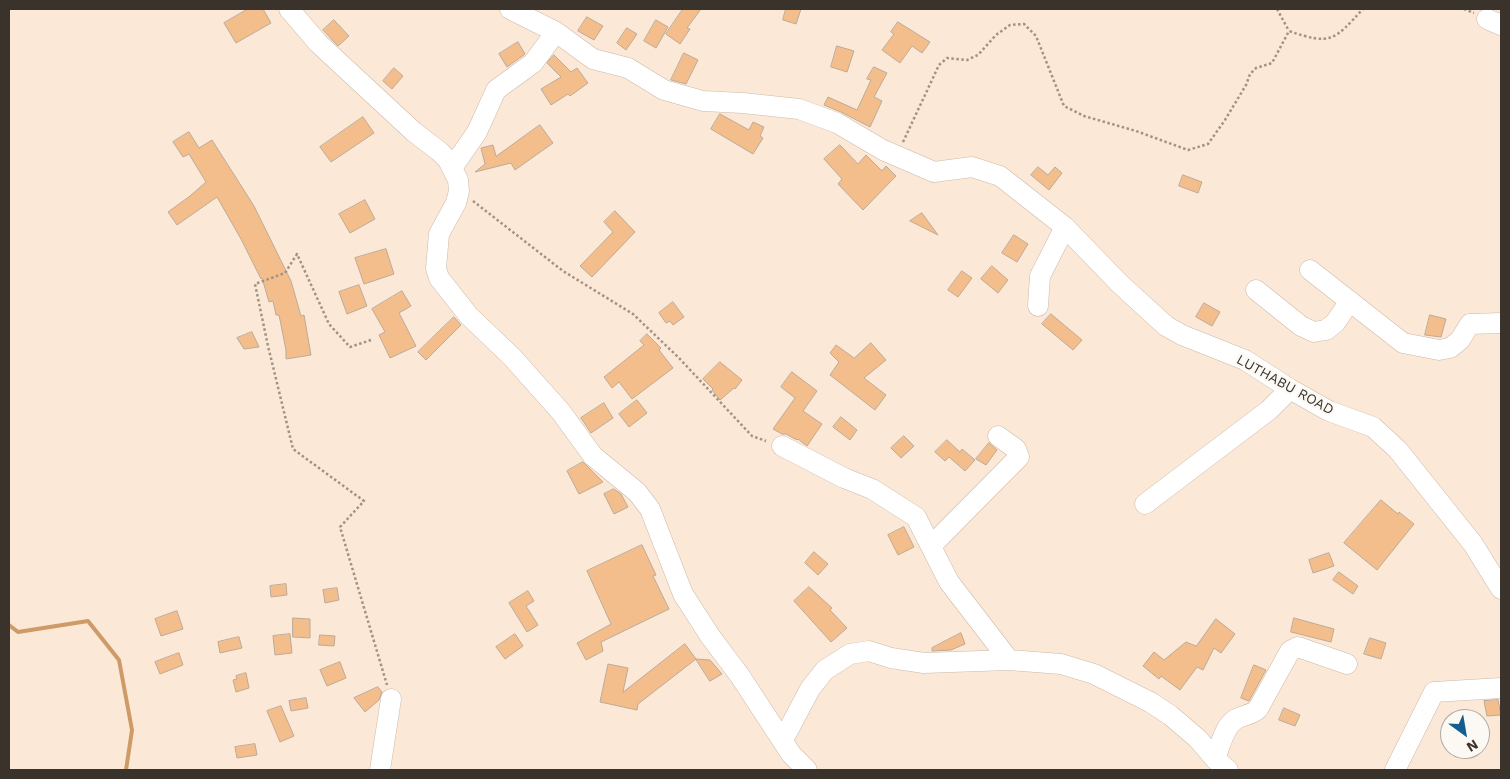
<!DOCTYPE html>
<style>
body{margin:0}
#map{position:relative;width:1510px;height:779px;overflow:hidden;background:#fbe8d6;font-family:"Work Sans",sans-serif}
canvas{display:block}
.frame{position:absolute;inset:0;border:10px solid #3a332c;pointer-events:none}
.north{position:absolute;left:1440px;top:709px;width:50px;height:50px;box-sizing:border-box;background:#fcf8f4;border:1px solid #aea9a4;border-radius:50%;rotate:148deg;font-size:14px;font-weight:700;line-height:20px;text-align:center;color:#3a332c}
.north::after{content:'';display:block;margin:auto;width:18px;height:22px;background:#135e91;clip-path:polygon(50% 0,100% 100%,50% 72%,0 100%)}
</style>
<div id="map">
<canvas width="1510" height="779"></canvas>
<div class="frame"></div>
<div class="north">N</div>
</div>
<script>
const ctx = document.querySelector('canvas').getContext('2d');
ctx.lineJoin = 'round';
function stroke(path, color, width, dash) { ctx.strokeStyle = color; ctx.lineWidth = width; ctx.lineCap = dash ? 'butt' : 'round'; ctx.setLineDash(dash || []); ctx.stroke(path); }
function fillPath(path, color) { ctx.fillStyle = color; ctx.fill(path, 'evenodd'); }
function label(font, color, halo, rows, align = 'center') {
  ctx.font = font + ' "Work Sans",sans-serif'; ctx.lineWidth = 4.5; ctx.setLineDash([]); ctx.textBaseline = 'middle'; ctx.strokeStyle = halo; ctx.fillStyle = color; for (const [text, x, y, turn = 0] of rows) {
    ctx.save(); ctx.translate(x, y); ctx.rotate((+turn || 0) * Math.PI / 180); ctx.textAlign = isNaN(turn) ? turn : align; if (halo) ctx.strokeText(text, 0, 0); ctx.fillText(text, 0, 0); ctx.restore();
  }
}
const stream = new Path2D(`
 M 9,625 L 18,632 L 88,621 L 119,660 L 132,730 L 126,770`);
const building = new Path2D(`
 M 248,9 L 263,9 L 271,23 L 236,43 L 224,23 Z
 M 683,9 L 701,9 L 687,28 L 690,29 L 680,44 L 666,34 Z
 M 786,9 L 801,9 L 796,24 L 783,20 Z
 M 587,17 L 603,26 L 594,40 L 578,31 Z
 M 334,20 L 349,36 L 338,46 L 323,30 Z
 M 656,20 L 668,27 L 656,48 L 644,41 Z
 M 898,22 L 930,42 L 922,53 L 912,46 L 900,63 L 882,50 L 894,34 L 891,32 Z
 M 627,28 L 637,34 L 626,50 L 617,43 Z
 M 518,42 L 525,54 L 507,67 L 499,54 Z
 M 837,46 L 854,51 L 847,72 L 831,67 Z
 M 684,53 L 698,60 L 686,84 L 671,80 Z
 M 554,55 L 571,72 L 577,68 L 588,83 L 570,96 L 568,94 L 551,105 L 541,89 L 561,77 L 547,63 Z
 M 874,67 L 887,73 L 874,97 L 882,101 L 870,127 L 841,112 L 824,105 L 828,97 L 857,110 L 871,80 L 867,79 Z
 M 394,68 L 403,76 L 392,89 L 383,81 Z
 M 720,114 L 749,130 L 753,122 L 764,127 L 760,136 L 763,138 L 753,154 L 711,129 Z
 M 363,117 L 374,133 L 331,162 L 320,147 Z
 M 540,125 L 553,143 L 515,170 L 511,163 L 475,172 L 485,164 L 481,148 L 493,145 L 496,156 Z
 M 189,132 L 199,148 L 212,140 L 254,206 L 291,281 L 301,316 L 304,315 L 311,355 L 286,359 L 286,350 L 279,315 L 276,315 L 273,301 L 269,302 L 262,278 L 261,279 L 241,239 L 217,197 L 177,225 L 168,212 L 190,196 L 206,182 L 189,154 L 183,157 L 173,142 Z
 M 840,145 L 858,164 L 866,155 L 882,171 L 886,166 L 896,176 L 863,210 L 838,184 L 842,179 L 824,159 Z
 M 1038,167 L 1048,175 L 1055,167 L 1062,173 L 1049,190 L 1031,175 Z
 M 1183,175 L 1202,182 L 1198,193 L 1179,186 Z
 M 365,200 L 375,219 L 350,233 L 339,214 Z
 M 615,211 L 635,232 L 592,277 L 580,266 L 613,232 L 604,222 Z
 M 922,213 L 938,235 L 910,221 Z
 M 1014,235 L 1028,244 L 1017,262 L 1002,253 Z
 M 386,249 L 394,274 L 364,284 L 355,258 Z
 M 992,266 L 1008,280 L 998,293 L 981,279 Z
 M 962,271 L 972,278 L 958,297 L 948,290 Z
 M 359,285 L 367,306 L 347,314 L 339,292 Z
 M 402,291 L 411,306 L 399,313 L 416,346 L 390,358 L 379,335 L 385,332 L 372,309 Z
 M 673,302 L 684,317 L 673,325 L 670,321 L 666,323 L 659,313 Z
 M 1204,303 L 1220,312 L 1212,326 L 1196,317 Z
 M 1051,314 L 1082,340 L 1073,350 L 1042,324 Z
 M 1430,315 L 1446,319 L 1441,337 L 1425,335 Z
 M 454,317 L 461,325 L 426,360 L 418,352 Z
 M 252,332 L 259,347 L 244,349 L 237,338 Z
 M 647,334 L 661,348 L 659,350 L 673,368 L 632,399 L 619,382 L 612,388 L 604,377 L 644,345 L 640,341 Z
 M 871,343 L 886,360 L 864,378 L 886,395 L 875,410 L 830,375 L 839,362 L 830,353 L 836,345 L 854,358 Z
 M 720,362 L 742,380 L 735,389 L 734,388 L 720,400 L 712,390 L 713,389 L 703,379 Z
 M 792,372 L 817,391 L 803,411 L 822,424 L 807,446 L 798,439 L 797,440 L 786,434 L 782,434 L 773,429 L 795,398 L 781,387 Z
 M 637,400 L 647,413 L 629,427 L 619,414 Z
 M 604,403 L 613,418 L 591,433 L 581,418 Z
 M 841,417 L 857,430 L 850,440 L 833,427 Z
 M 904,436 L 914,446 L 901,458 L 891,448 Z
 M 947,440 L 960,452 L 962,449 L 975,460 L 965,471 L 949,457 L 945,461 L 935,452 Z
 M 989,443 L 997,450 L 986,465 L 976,459 Z
 M 583,462 L 603,482 L 579,494 L 567,471 Z
 M 614,489 L 621,494 L 628,507 L 614,514 L 604,494 Z
 M 1381,500 L 1398,514 L 1399,512 L 1414,524 L 1377,570 L 1344,543 Z
 M 904,527 L 914,547 L 898,555 L 888,535 Z
 M 642,545 L 656,575 L 653,576 L 669,609 L 601,642 L 603,651 L 586,660 L 577,643 L 611,624 L 587,571 Z
 M 814,552 L 828,564 L 818,575 L 805,563 Z
 M 1329,553 L 1334,566 L 1313,573 L 1309,560 Z
 M 1339,572 L 1358,586 L 1353,594 L 1333,580 Z
 M 286,584 L 287,595 L 271,597 L 270,586 Z
 M 809,587 L 832,608 L 830,610 L 847,628 L 831,642 L 794,601 Z
 M 337,588 L 339,600 L 325,603 L 323,590 Z
 M 528,591 L 534,601 L 526,606 L 538,625 L 527,632 L 509,603 Z
 M 177,611 L 183,629 L 161,636 L 155,619 Z
 M 293,618 L 310,619 L 310,638 L 293,637 Z
 M 1294,618 L 1334,629 L 1331,642 L 1291,632 Z
 M 1216,619 L 1235,634 L 1221,653 L 1214,648 L 1203,670 L 1197,667 L 1180,690 L 1161,676 L 1159,679 L 1143,666 L 1154,652 L 1164,660 L 1186,642 L 1196,646 Z
 M 961,633 L 965,644 L 951,650 L 932,651 L 932,648 Z
 M 290,634 L 292,653 L 275,655 L 273,636 Z
 M 515,634 L 523,646 L 505,659 L 496,647 Z
 M 320,635 L 335,636 L 334,646 L 319,645 Z
 M 239,637 L 242,648 L 220,653 L 218,642 Z
 M 1370,638 L 1386,643 L 1381,659 L 1364,654 Z
 M 685,644 L 696,659 L 638,704 L 637,710 L 600,702 L 608,664 L 628,668 L 623,692 Z
 M 179,653 L 183,665 L 160,674 L 155,662 Z
 M 696,659 L 710,660 L 722,674 L 710,681 Z
 M 340,662 L 346,678 L 327,686 L 320,670 Z
 M 1254,665 L 1266,670 L 1249,701 L 1241,698 Z
 M 246,673 L 249,688 L 236,692 L 233,680 L 237,679 L 236,676 Z
 M 378,687 L 382,692 L 379,700 L 365,712 L 354,698 Z
 M 306,698 L 308,708 L 291,711 L 289,701 Z
 M 1498,700 L 1501,715 L 1487,716 L 1484,701 Z
 M 281,706 L 294,736 L 280,742 L 267,711 Z
 M 1284,708 L 1300,715 L 1295,726 L 1279,720 Z
 M 255,744 L 257,755 L 237,758 L 235,747 Z`);
const path = new Path2D(`
 M 1277,9 L 1289,31
 M 1464,9 L 1474,13
 M 903,142 L 939,65 L 947,58 L 967,60 L 978,55 L 996,35 L 1010,25 L 1024,24 L 1036,36 L 1064,106 L 1084,116 L 1136,131 L 1188,150 L 1208,144 L 1225,120 L 1246,85 L 1250,74 L 1256,68 L 1272,63 L 1289,31 C 1332,46 1334,40 1363,9
 M 473,201 L 563,271 L 633,314 L 679,358 L 752,436 L 766,441
 M 371,340 L 350,347 L 329,324 L 297,254 L 285,273 L 255,284 L 268,346 L 293,449 L 364,501 L 340,527 L 387,685`);
const minor = new Path2D(`
 M 289,9 L 318,43 L 414,132 L 439,151 L 448,160 L 458,180 L 459,191 L 456,203 L 439,234 L 436,268 L 439,278 L 469,316 L 512,357 L 561,412 L 593,456 L 637,492 L 650,509 L 683,594 L 710,636 L 740,676 L 791,754 L 807,770
 M 510,9 L 556,32 L 593,59 L 628,68 L 664,90 L 703,101 L 743,103 L 799,109 L 837,123 L 883,150 L 934,172 L 972,167 L 1000,176 L 1065,227 L 1119,283 L 1166,326 L 1182,335 L 1245,360 L 1290,389 L 1329,411 L 1373,427 L 1398,450 L 1473,544 L 1501,589
 M 1487,19 L 1501,25
 M 452,168 L 477,132 L 496,90 L 533,63 L 556,32
 M 1310,270 L 1403,343 L 1439,350 L 1450,348 L 1460,340 L 1470,324 L 1501,323
 M 1256,290 L 1301,326 L 1314,332 L 1326,330 L 1335,323 L 1350,301
 M 1038,306 L 1040,276 L 1065,227
 M 782,446 L 844,478 L 872,489 L 916,517 L 949,582 L 1009,660 L 1061,664 L 1094,674 L 1150,702 L 1170,715 L 1198,739 L 1215,759 L 1228,770
 M 1145,504 L 1269,410 L 1290,389
 M 932,545 L 1019,457 L 1016,449 L 998,436
 M 783,740 L 810,689 L 825,670 L 850,654 L 869,651 L 891,658 L 924,663 L 1009,660
 M 1215,759 C 1220,747 1224,726 1236,719 C 1243,715 1252,715 1258,709 L 1290,651 L 1298,647 L 1347,664
 M 380,770 L 391,699
 M 1395,770 L 1434,692 L 1501,688`);
const streetNames = [
 ["LUTHABU ROAD",1285,385,29]
];
stroke(stream, '#cd9a68', 4);
fillPath(building, '#f3be8b');
stroke(building, '#bcaa99', 1);
stroke(minor, '#ccb9a8', 21);
stroke(path, '#a09386', 2.5, [2.5, 2.5]);
stroke(minor, '#fff', 20);
label('14px', '#3a332c', '#fcf8f4', streetNames);
</script>
